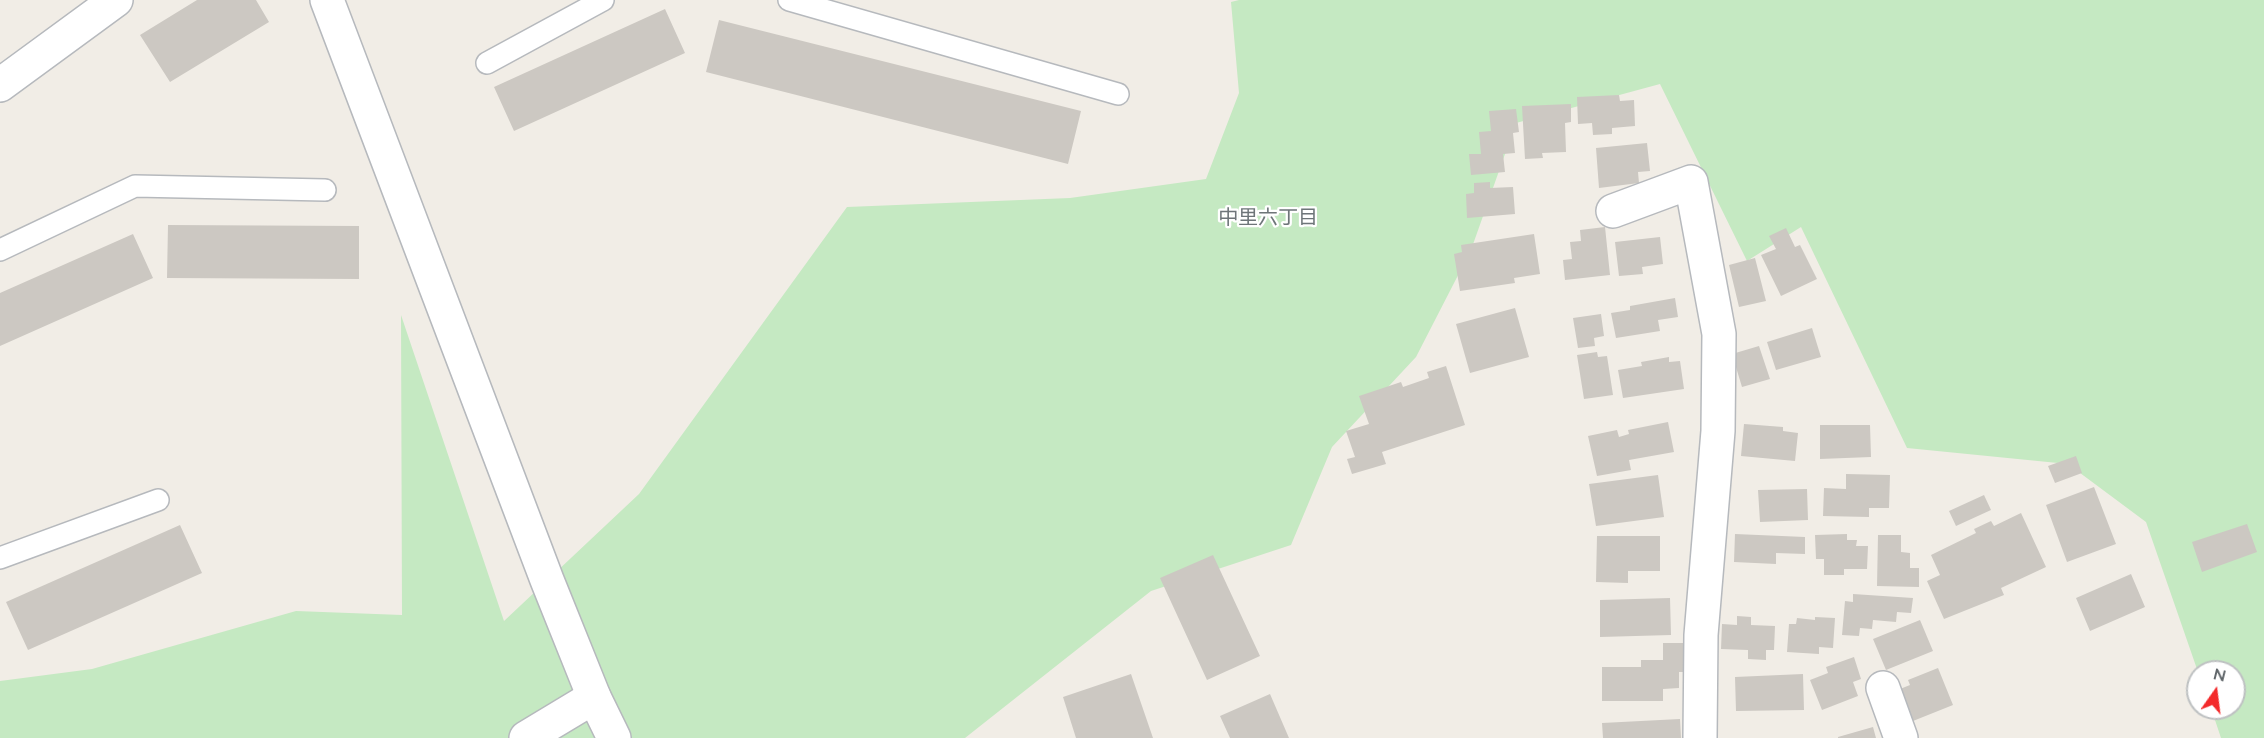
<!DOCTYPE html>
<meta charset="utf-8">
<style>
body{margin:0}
#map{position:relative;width:2264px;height:738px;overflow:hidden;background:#f1ede6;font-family:Lato,sans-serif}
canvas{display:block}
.north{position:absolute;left:2186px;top:660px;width:60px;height:60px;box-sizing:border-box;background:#fff;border:2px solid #bec1c2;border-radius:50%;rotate:14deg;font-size:16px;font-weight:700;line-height:24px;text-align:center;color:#5d6367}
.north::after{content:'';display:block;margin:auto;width:21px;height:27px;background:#f32a2b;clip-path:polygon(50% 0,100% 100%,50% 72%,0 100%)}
</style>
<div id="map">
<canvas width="2264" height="738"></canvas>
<div class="north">N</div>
</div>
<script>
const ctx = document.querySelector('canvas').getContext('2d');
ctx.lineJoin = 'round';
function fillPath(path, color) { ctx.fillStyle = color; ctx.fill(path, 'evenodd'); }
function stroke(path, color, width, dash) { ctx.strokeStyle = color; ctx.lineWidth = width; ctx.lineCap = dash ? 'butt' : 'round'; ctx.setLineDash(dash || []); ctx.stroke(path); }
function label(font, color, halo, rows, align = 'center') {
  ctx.font = font + ' Lato,"Noto Sans JP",sans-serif'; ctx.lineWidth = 4.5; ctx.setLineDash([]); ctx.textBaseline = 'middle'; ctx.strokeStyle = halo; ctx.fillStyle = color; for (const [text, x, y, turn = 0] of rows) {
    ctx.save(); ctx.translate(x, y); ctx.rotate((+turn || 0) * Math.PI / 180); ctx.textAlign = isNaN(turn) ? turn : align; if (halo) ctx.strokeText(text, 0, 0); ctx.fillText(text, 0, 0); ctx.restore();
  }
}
const green = new Path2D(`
 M 1239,0 L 2264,0 L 2264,738 L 2221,738 L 2211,708 L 2234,708 L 2234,672 L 2198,672 L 2146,522 L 2068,464 L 1907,448 L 1801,227 L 1747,261 L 1660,84 L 1516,123 L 1471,250 L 1416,357 L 1332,447 L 1291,545 L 1151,591 L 965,738 L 0,738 L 0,681 L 92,669 L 296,611 L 402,615 L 401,315 L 504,621 L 639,494 L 847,207 L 1070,198 L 1206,179 L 1239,93 L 1231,2 Z`);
const building = new Path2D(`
 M 197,0 L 256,0 L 269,22 L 170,82 L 140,35 Z
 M 665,9 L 685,53 L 514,131 L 494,87 Z
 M 719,20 L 1081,111 L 1068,164 L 706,72 Z
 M 1619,95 L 1620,101 L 1634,100 L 1635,126 L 1612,128 L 1612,134 L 1593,135 L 1592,123 L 1578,124 L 1577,97 Z
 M 1571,104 L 1571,122 L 1565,123 L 1566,152 L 1542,153 L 1543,158 L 1525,159 L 1522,106 Z
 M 1516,109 L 1519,132 L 1513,133 L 1515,153 L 1503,154 L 1505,172 L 1471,175 L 1469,154 L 1481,154 L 1479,132 L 1491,131 L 1489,111 Z
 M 1647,143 L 1650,171 L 1638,172 L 1639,183 L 1599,188 L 1596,148 Z
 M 1490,182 L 1490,188 L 1513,187 L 1515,214 L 1467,218 L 1466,194 L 1474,193 L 1474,183 Z
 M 168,225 L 359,226 L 359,279 L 167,278 Z
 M 1605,227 L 1610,275 L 1565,280 L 1563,260 L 1572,259 L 1570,242 L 1581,241 L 1580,230 Z
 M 1786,228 L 1795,247 L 1800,245 L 1817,279 L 1781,296 L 1761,255 L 1776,249 L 1769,236 Z
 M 133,234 L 153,278 L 0,346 L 0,293 Z
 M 1534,234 L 1540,274 L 1514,278 L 1515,283 L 1460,291 L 1454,254 L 1462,252 L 1461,245 Z
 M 1660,237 L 1663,264 L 1642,267 L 1643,274 L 1619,276 L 1615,242 Z
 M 1755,258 L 1766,301 L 1739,307 L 1729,265 Z
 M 1675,298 L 1678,317 L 1658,320 L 1660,331 L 1616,338 L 1611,313 L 1630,310 L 1630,306 Z
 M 1515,308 L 1529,357 L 1470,373 L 1456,324 Z
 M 1601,314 L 1604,336 L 1594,338 L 1595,346 L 1578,348 L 1573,318 Z
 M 1812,328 L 1821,357 L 1776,370 L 1767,342 Z
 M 1759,346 L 1770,379 L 1742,387 L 1732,354 Z
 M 1597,352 L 1598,357 L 1607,356 L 1613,395 L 1584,399 L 1577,355 Z
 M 1669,357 L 1669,362 L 1680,361 L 1684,389 L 1623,398 L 1618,370 L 1642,366 L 1641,362 Z
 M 1446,366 L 1465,425 L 1382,452 L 1386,464 L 1352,474 L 1347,459 L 1355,457 L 1346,431 L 1369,424 L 1359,396 L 1401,382 L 1403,387 L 1429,378 L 1427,372 Z
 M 1668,422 L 1674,452 L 1629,460 L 1631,470 L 1597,476 L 1588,436 L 1617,430 L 1619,437 L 1629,434 L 1628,430 Z
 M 1744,424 L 1783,427 L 1783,431 L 1798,433 L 1795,461 L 1741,456 Z
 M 1820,425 L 1870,425 L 1871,457 L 1820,459 Z
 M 2076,456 L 2082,473 L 2055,483 L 2048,466 Z
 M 1846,474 L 1890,475 L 1889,508 L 1869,508 L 1869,517 L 1823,516 L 1824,488 L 1846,489 Z
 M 1658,475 L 1664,517 L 1596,526 L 1589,484 Z
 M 2094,487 L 2116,544 L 2067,562 L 2046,505 Z
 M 1807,489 L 1808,520 L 1760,522 L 1758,490 Z
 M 1984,495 L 1991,510 L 1956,526 L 1949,511 Z
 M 2021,513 L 2046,567 L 2001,588 L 2004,595 L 1944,619 L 1927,581 L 1940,575 L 1931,555 L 1976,533 L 1974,529 L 1991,521 L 1994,526 Z
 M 2247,524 L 2257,552 L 2202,572 L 2192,542 Z
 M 180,525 L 202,573 L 28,650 L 6,602 Z
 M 1735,534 L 1805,537 L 1805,554 L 1776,553 L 1776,564 L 1734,562 Z
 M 1847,534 L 1847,540 L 1857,540 L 1856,546 L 1868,546 L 1867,569 L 1844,569 L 1844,575 L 1824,575 L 1824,559 L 1816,559 L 1815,535 Z
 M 1878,535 L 1901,535 L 1901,552 L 1910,553 L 1910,568 L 1919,568 L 1919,587 L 1877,586 Z
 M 1597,536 L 1660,536 L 1660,571 L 1628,571 L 1628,583 L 1596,582 Z
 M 1213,555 L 1260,656 L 1207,680 L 1160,578 Z
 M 2131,574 L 2145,607 L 2090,631 L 2076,598 Z
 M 1853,594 L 1913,598 L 1911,613 L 1897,612 L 1896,622 L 1873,620 L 1872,629 L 1860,628 L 1859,636 L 1842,635 L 1845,601 L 1853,602 Z
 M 1670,598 L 1671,635 L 1600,637 L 1600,600 Z
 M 1737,616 L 1751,617 L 1751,625 L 1775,626 L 1774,650 L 1766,650 L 1766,660 L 1748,659 L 1748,650 L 1721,649 L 1722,624 L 1737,625 Z
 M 1815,617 L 1835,618 L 1833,648 L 1819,647 L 1819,654 L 1787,652 L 1789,624 L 1796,624 L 1797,618 L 1815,620 Z
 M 1920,620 L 1933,651 L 1886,670 L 1873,639 Z
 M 1663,643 L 1690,643 L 1691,672 L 1679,672 L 1679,688 L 1663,689 L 1663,701 L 1602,701 L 1602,667 L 1641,667 L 1641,660 L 1663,660 Z
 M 1854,657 L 1861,679 L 1853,682 L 1858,696 L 1822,710 L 1810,680 L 1828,673 L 1826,667 Z
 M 1938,668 L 1953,705 L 1908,723 L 1895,691 L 1910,685 L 1908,680 Z
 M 1131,674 L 1153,738 L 1076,738 L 1063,697 Z
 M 1803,674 L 1804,710 L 1736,711 L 1735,677 Z
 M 1270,694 L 1289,738 L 1230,738 L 1220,716 Z
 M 1680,719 L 1681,738 L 1603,738 L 1602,723 Z
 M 1873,727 L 1876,738 L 1838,738 L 1838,737 Z`);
const service = new Path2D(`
 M 789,0 L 1118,94
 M 487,63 L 603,0
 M 0,250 L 135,186 L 325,190
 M 0,558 L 158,500`);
const minor = new Path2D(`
 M 1613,211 L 1691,182 L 1719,334 L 1718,431 L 1701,635 L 1700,738
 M 1883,688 L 1901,738
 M 526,738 L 594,697`);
const tertiary = new Path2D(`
 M 327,0 L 547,580 L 594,697 L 614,738
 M 0,85 L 116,0`);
const neighbourhoodNames = [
 ["中里六丁目",1268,218]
];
fillPath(green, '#c5e9c2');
fillPath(building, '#ccc8c2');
stroke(service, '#b6b9bd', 24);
stroke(minor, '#b6b9bd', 36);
stroke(tertiary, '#b6b9bd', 36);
stroke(service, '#fff', 21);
stroke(minor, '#fff', 33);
stroke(tertiary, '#fff', 33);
label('20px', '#6e7579', '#fff', neighbourhoodNames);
</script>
